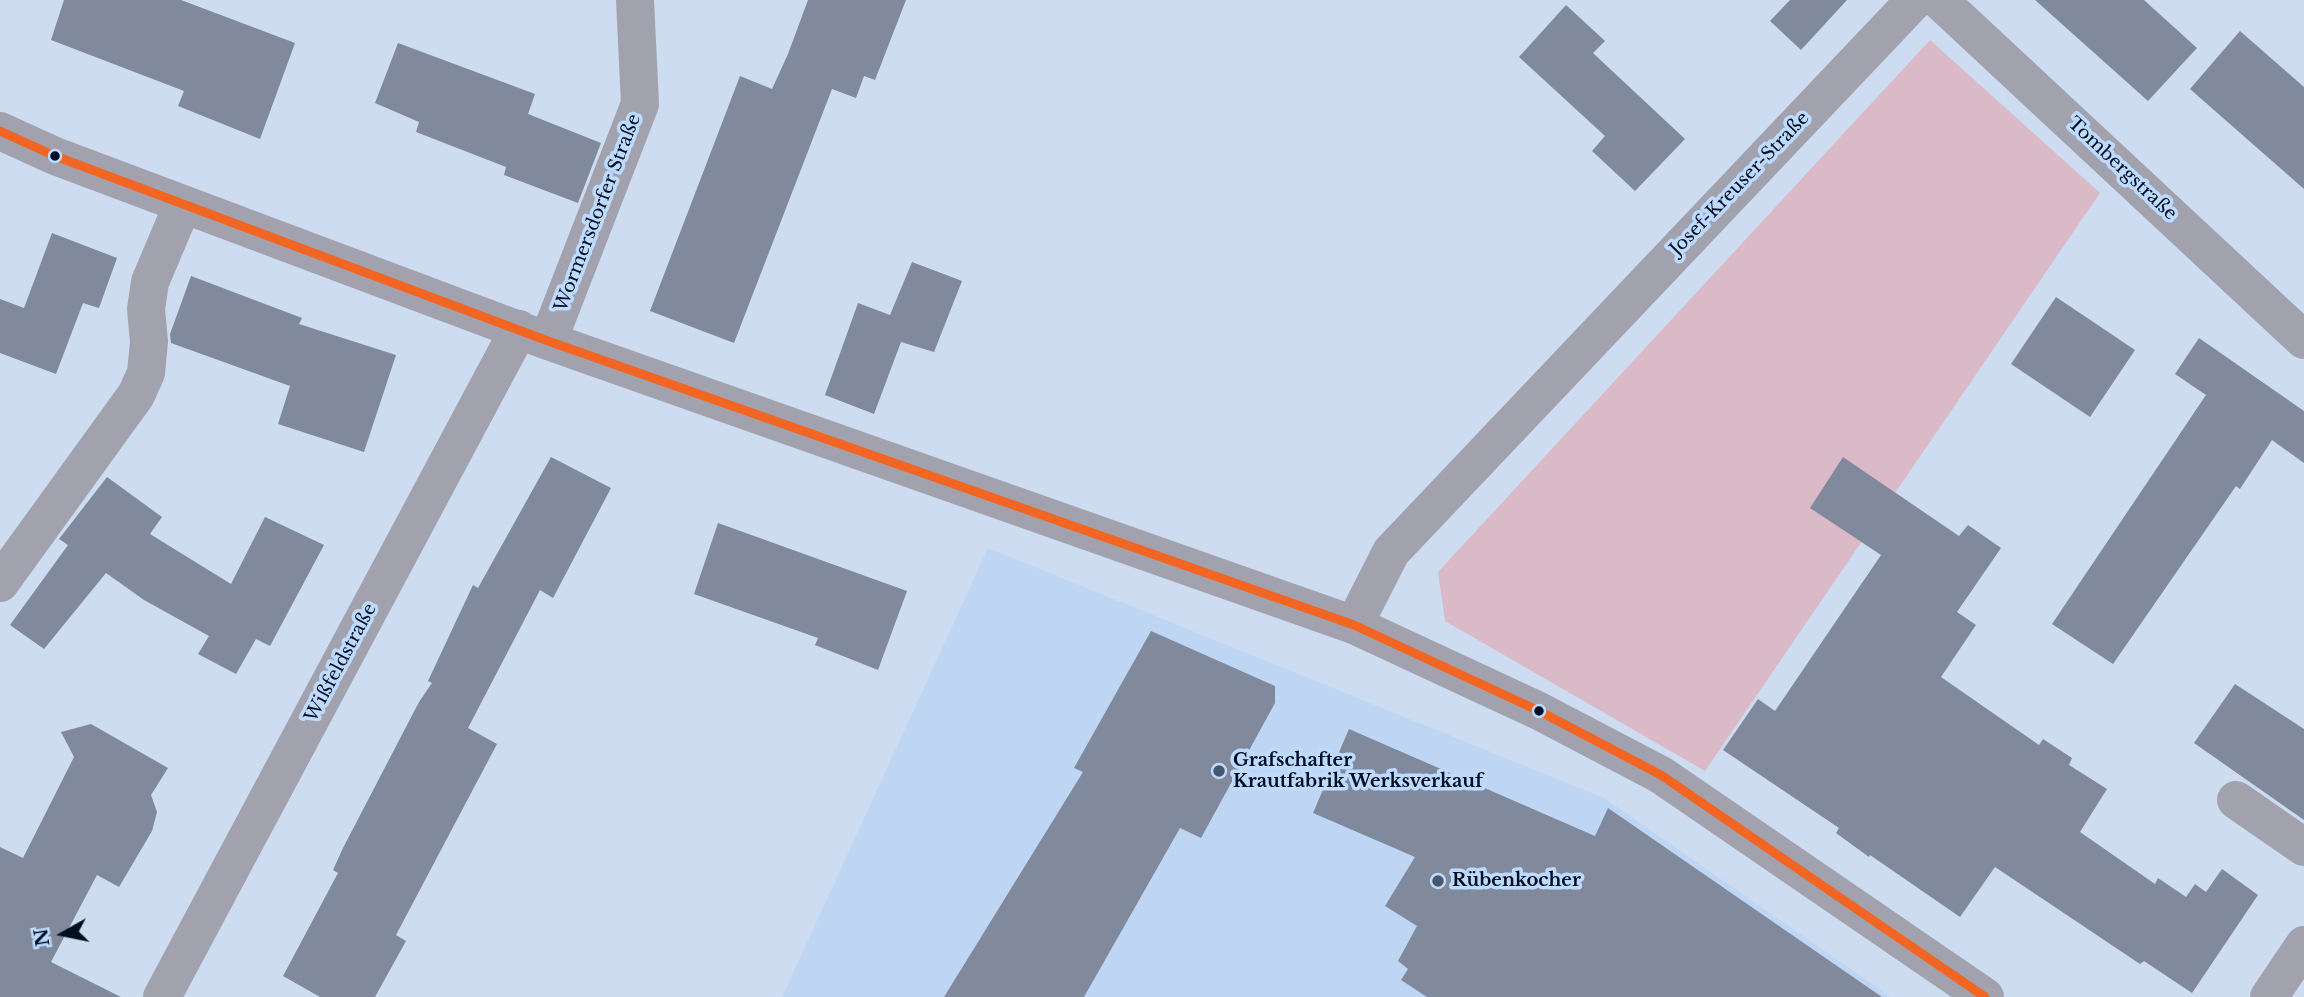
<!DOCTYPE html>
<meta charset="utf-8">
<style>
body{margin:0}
#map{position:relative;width:2304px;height:997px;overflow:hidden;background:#cddcf0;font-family:"Libre Baskerville",serif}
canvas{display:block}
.north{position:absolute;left:28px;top:899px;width:70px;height:70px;-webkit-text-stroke:5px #bedbff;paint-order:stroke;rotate:261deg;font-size:19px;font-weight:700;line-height:28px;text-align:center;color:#010f23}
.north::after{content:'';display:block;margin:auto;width:24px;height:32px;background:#010f23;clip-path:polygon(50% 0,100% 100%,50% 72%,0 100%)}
</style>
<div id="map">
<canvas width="2304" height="997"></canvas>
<div class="north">N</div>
</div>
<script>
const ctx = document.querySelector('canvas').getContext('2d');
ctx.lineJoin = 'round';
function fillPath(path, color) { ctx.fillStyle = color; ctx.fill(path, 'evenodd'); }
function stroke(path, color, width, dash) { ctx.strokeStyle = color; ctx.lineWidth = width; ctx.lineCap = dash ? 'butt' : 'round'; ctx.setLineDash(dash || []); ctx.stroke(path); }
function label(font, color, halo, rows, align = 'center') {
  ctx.font = font + ' "Libre Baskerville",serif'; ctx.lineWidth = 7; ctx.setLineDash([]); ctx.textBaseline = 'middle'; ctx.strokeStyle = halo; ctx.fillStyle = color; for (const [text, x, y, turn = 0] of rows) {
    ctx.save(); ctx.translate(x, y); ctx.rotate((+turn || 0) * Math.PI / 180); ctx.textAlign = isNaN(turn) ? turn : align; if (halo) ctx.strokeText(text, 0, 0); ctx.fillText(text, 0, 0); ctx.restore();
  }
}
const built = new Path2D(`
 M 988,548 L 1604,798 L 1891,997 L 782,997 Z`);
const green = new Path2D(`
 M 1930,40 L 2100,193 L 1705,771 L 1445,621 L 1438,572 Z`);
const building = new Path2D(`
 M 64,0 L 181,0 L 295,43 L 260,139 L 178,106 L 184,91 L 51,40 Z
 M 808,0 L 906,0 L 875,80 L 864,76 L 856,98 L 832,89 L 734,343 L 650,311 L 740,76 L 772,89 L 788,54 Z
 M 1790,0 L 1847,0 L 1801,50 L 1770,21 Z
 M 2035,0 L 2144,0 L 2197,48 L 2148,101 Z
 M 1566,5 L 1605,41 L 1593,53 L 1685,139 L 1635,191 L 1592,151 L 1605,136 L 1519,57 Z
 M 2240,31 L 2304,87 L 2304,189 L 2190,89 Z
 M 398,43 L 535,94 L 528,114 L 601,143 L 578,203 L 504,175 L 506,167 L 416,132 L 419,122 L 375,103 Z
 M 52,233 L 117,258 L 99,308 L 83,303 L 56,374 L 0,353 L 0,299 L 24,308 Z
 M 912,262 L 962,281 L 934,352 L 901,342 L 874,414 L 825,395 L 858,303 L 890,315 Z
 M 191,276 L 302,318 L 299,324 L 396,355 L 364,452 L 278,424 L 290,386 L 171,343 L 170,334 Z
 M 2056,297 L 2135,350 L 2090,417 L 2011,364 Z
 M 2199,338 L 2304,411 L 2304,463 L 2272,440 L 2240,489 L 2236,486 L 2113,664 L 2052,624 L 2206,395 L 2175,374 Z
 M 551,457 L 611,488 L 553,598 L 540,590 L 468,728 L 497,744 L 396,935 L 406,941 L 375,997 L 320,997 L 283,976 L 338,873 L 333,870 L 343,848 L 419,702 L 432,683 L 428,681 L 473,585 L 478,588 Z
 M 1843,457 L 1959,536 L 1968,525 L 2001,548 L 1957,612 L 1976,625 L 1941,677 L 2039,745 L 2043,739 L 2072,758 L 2069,765 L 2107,789 L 2080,832 L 2155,884 L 2158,878 L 2186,897 L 2195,884 L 2206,892 L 2222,869 L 2258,895 L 2192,993 L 2144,961 L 2140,964 L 1995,867 L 1960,917 L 1870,855 L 1869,857 L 1836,833 L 1839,828 L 1723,750 L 1758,699 L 1775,711 L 1881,555 L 1810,508 Z
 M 107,477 L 162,517 L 150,534 L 231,584 L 265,517 L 324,545 L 270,646 L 256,639 L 236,674 L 198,654 L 209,636 L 144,600 L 106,573 L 44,649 L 10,625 L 68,545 L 59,539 Z
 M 718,523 L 907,591 L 878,670 L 815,645 L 818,638 L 694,594 Z
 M 1151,631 L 1275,686 L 1275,703 L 1201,838 L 1180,828 L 1084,997 L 944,997 L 1083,772 L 1074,768 Z
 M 2235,684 L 2304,729 L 2304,820 L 2194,743 Z
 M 91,724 L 168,768 L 151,795 L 157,812 L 152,831 L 119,887 L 97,875 L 51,962 L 121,997 L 0,997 L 0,847 L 23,858 L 74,757 L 61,732 Z
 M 1349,729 L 1595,836 L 1608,808 L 1882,997 L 1427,997 L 1401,980 L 1408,969 L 1398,961 L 1417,926 L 1385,906 L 1415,857 L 1313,813 Z`);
const minor = new Path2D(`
 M 1939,0 L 2304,340
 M 0,131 L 55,156 L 548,341 L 1354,625 L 1539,711 L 1661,775 L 1985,997
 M 548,341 L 640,104 L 635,0
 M 0,583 L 136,395 L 146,373 L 149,342 L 146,309 L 150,282 L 183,204
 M 1354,625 L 1391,552 L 1915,0
 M 2236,800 L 2304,847
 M 162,997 L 519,329
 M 2269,997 L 2304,945`);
const bus1 = new Path2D(`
 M 0,131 L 55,156 L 548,341 L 1354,625 L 1539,711 L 1661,775 L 1985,997`);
const markers = [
 [55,156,6,"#010f23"],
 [1539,711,6,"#010f23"],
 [1219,771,7,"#48576b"],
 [1438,881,7,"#48576b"]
];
const streetNames = [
 ["Tombergstraße",2122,169,43],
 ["Josef-Kreuser-Straße",1740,184,-46],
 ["Wormersdorfer Straße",598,213,-69],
 ["Wißfeldstraße",341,663,-62]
];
const poiNames = [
 ["Grafschafter",1233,761],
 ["Krautfabrik Werksverkauf",1233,782],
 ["Rübenkocher",1452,881]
];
fillPath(built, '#bed6f4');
fillPath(green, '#dabac7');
fillPath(building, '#81899d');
stroke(minor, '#a2a2af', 38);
stroke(bus1, '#f26522', 9);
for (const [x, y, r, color] of markers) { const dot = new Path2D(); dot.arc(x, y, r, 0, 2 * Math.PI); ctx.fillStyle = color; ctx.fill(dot); stroke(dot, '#bedbff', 2.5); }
label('18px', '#010f23', '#bedbff', streetNames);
label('bold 18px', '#010f23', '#bedbff', poiNames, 'left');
</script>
